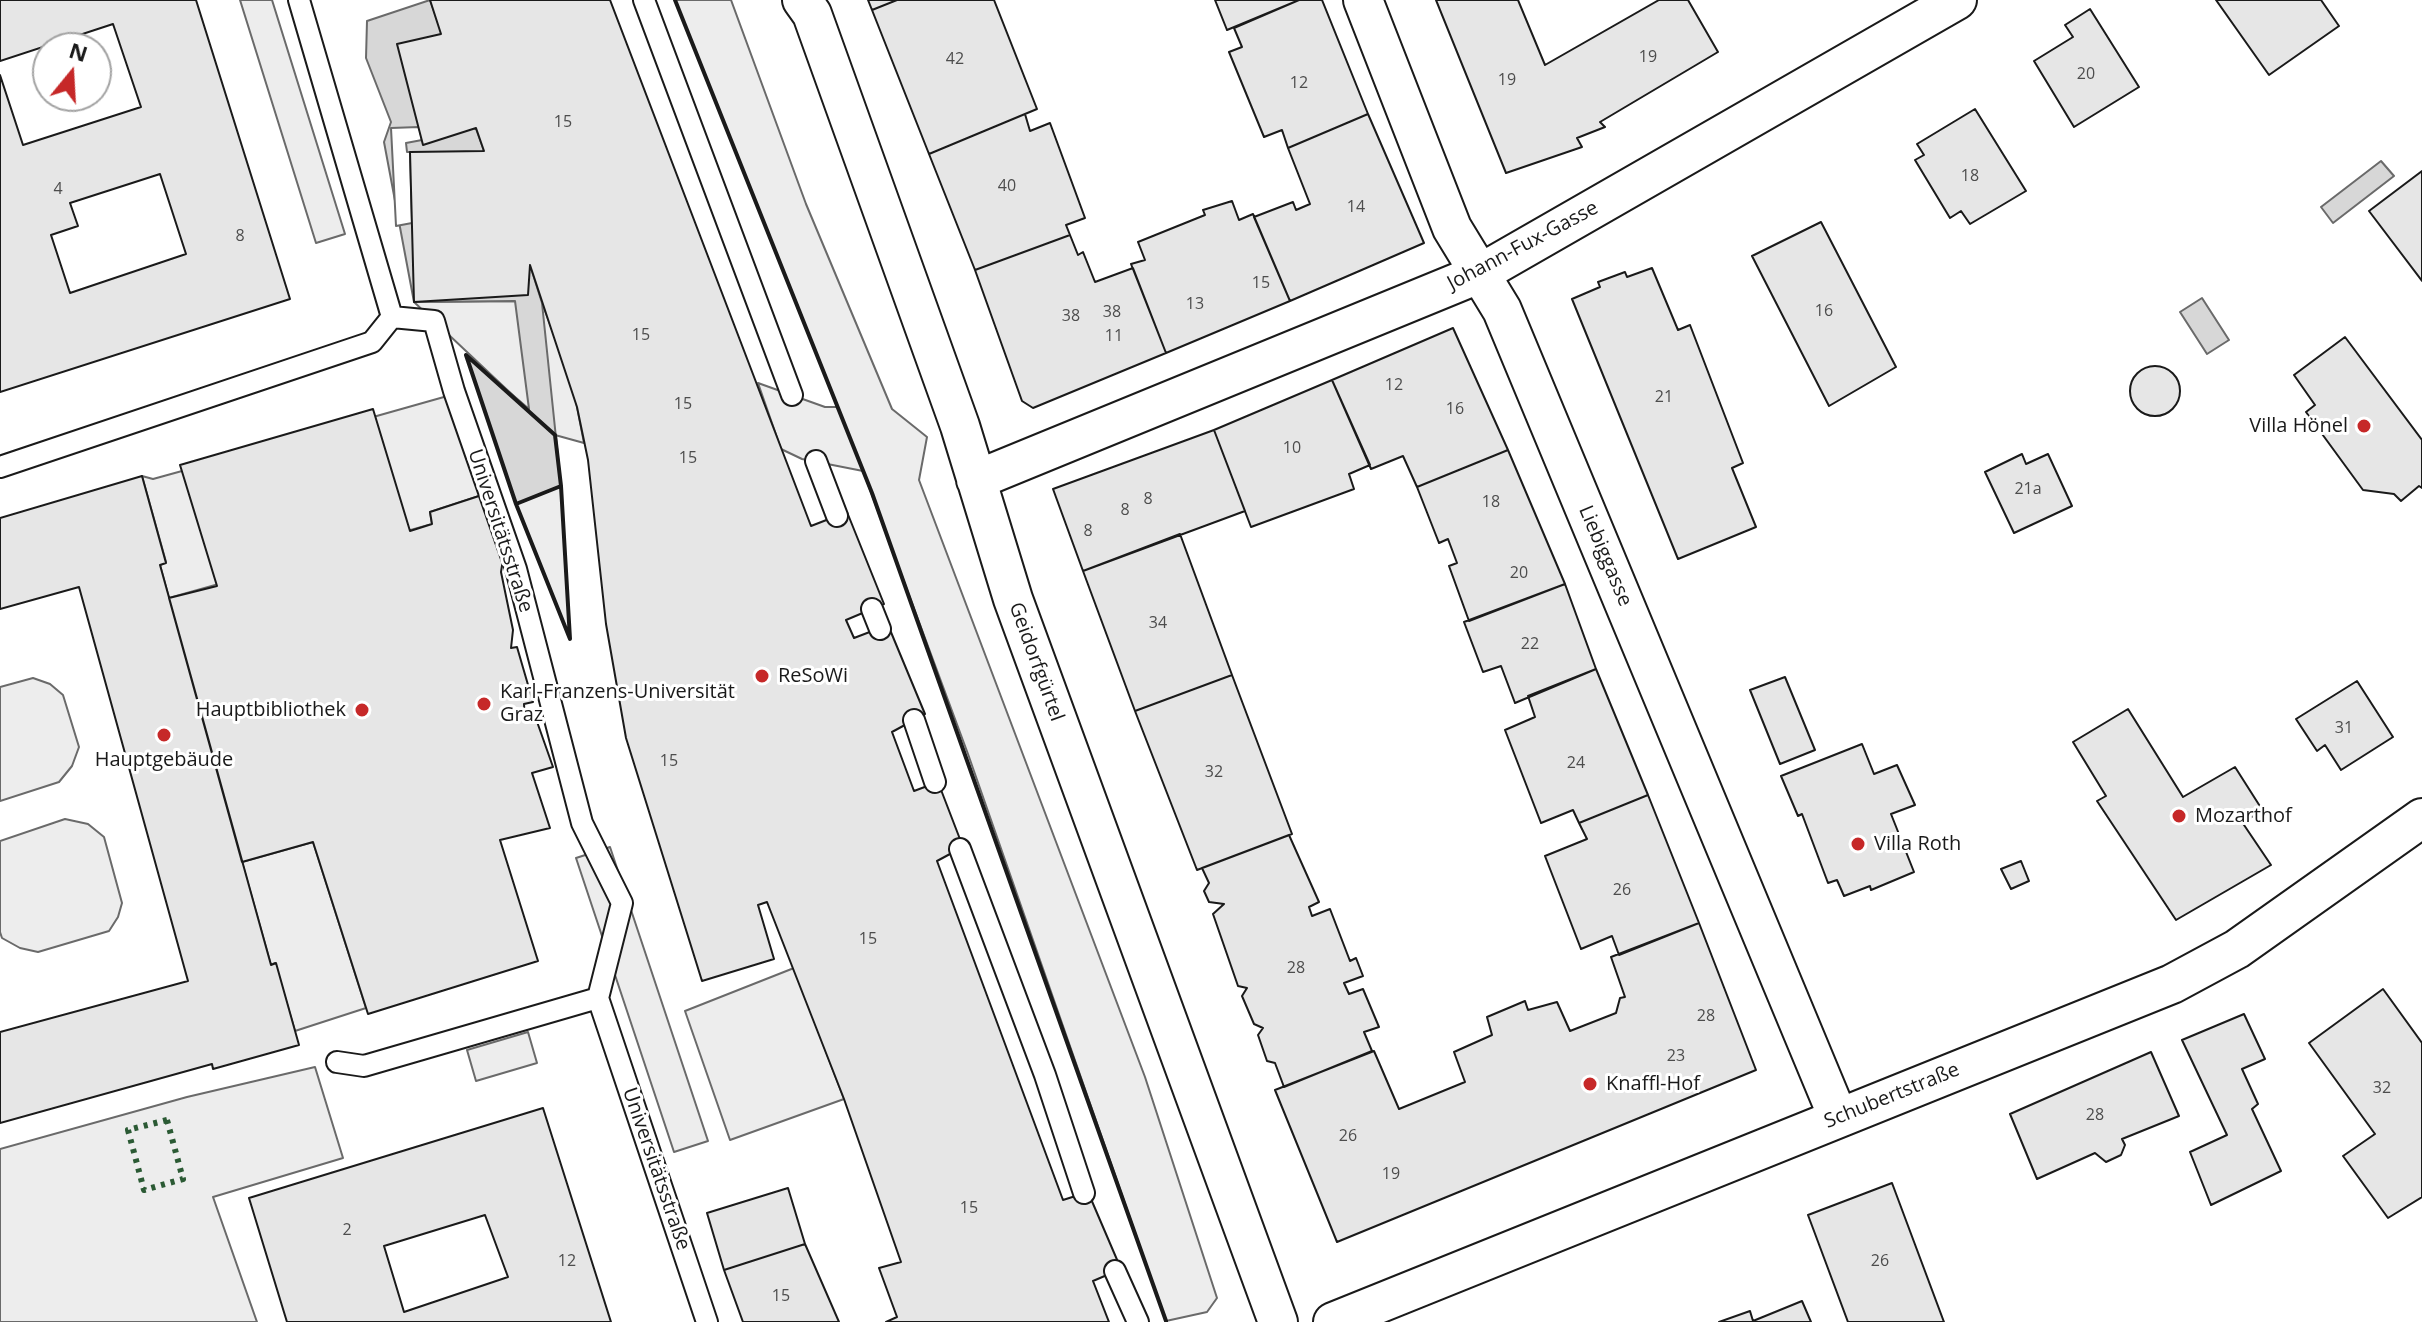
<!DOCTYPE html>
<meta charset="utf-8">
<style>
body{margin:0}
#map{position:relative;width:2422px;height:1322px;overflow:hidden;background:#fff;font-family:"Open Sans",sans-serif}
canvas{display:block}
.north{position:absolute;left:32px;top:32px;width:80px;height:80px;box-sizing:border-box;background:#fff;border:2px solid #a3a3a3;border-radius:50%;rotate:18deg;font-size:22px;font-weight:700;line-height:32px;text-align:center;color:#1a1a1a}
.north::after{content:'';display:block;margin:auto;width:28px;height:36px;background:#c62828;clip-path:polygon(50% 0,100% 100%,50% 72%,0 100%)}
</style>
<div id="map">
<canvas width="2422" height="1322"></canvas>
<div class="north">N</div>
</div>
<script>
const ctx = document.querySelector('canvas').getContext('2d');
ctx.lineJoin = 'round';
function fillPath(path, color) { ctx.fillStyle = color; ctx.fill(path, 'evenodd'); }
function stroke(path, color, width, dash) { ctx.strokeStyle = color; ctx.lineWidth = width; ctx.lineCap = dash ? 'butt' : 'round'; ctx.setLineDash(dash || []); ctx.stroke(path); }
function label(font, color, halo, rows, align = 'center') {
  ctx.font = font + ' "Open Sans",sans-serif'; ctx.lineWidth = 6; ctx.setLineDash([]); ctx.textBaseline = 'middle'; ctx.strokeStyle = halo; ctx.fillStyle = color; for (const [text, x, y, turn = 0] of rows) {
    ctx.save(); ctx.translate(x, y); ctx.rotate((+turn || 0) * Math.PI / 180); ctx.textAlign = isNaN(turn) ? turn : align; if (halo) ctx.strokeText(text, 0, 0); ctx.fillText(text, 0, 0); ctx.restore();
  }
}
const built = new Path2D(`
 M 240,0 L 272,0 L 345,234 L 316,243 Z
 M 675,0 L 731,0 L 806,204 L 892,409 L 927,437 L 919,480 L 1145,1077 L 1217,1298 L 1207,1312 L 1166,1321 L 968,754 L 863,471 L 802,459 L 781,449 L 758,383 L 825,407 L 838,407 Z
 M 515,301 L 542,303 L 573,386 L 584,443 L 555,435 L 414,302 Z
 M 451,395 L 482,495 L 430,512 L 432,524 L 169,598 L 160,565 L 166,562 L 142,476 L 153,479 L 182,471 Z
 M 561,486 L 570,639 L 516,504 Z
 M 33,678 L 50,684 L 63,695 L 79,747 L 72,766 L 59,782 L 0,801 L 0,687 Z
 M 65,819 L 88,824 L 104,837 L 122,903 L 118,917 L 109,931 L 38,952 L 20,948 L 2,938 L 0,932 L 0,841 Z
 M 313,842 L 366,1008 L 295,1031 L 275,963 L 271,965 L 242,862 Z
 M 610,847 L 708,1141 L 674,1152 L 576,858 Z
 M 794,968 L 844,1099 L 730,1140 L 685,1011 Z
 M 528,1032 L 537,1063 L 476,1081 L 467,1050 Z
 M 315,1067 L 343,1158 L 213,1197 L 257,1322 L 0,1322 L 0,1149 L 187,1097 Z`);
const water = new Path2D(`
 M 430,0 L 484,151 L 434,176 L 530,265 L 542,303 L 561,486 L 516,504 L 466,355 L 529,409 L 515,301 L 414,302 L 384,142 L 391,122 L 366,58 L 367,21 Z
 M 2381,161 L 2394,176 L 2333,223 L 2321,207 Z
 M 2202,298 L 2229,340 L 2207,354 L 2180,312 Z`);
const pier = new Path2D(`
 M 419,127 L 422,140 L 406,143 L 407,152 L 410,152 L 412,223 L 396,226 L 391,128 Z`);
const building = new Path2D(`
 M 0,0 L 196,0 L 290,299 L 0,392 L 0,75 L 23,145 L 141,107 L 113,24 L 0,61 ZM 160,174 L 186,254 L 70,293 L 51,235 L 78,226 L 70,203 Z
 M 430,0 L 610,0 L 811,526 L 847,512 L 884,604 L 846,620 L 854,638 L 888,625 L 925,714 L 892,732 L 914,791 L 938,782 L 963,847 L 937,861 L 1063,1200 L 1088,1192 L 1121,1269 L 1093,1281 L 1109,1322 L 886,1322 L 897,1317 L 879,1268 L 901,1262 L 844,1099 L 767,902 L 758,905 L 774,959 L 702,981 L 626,738 L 606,624 L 588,460 L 577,407 L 530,265 L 528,295 L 414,302 L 410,152 L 484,151 L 476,128 L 423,145 L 397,44 L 441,34 Z
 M 868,0 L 897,0 L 872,10 Z
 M 897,0 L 994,0 L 1037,109 L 929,154 L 872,10 Z
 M 1215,0 L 1299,0 L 1227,30 Z
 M 1299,0 L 1322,0 L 1368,114 L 1288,148 L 1282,130 L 1264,137 L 1229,52 L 1242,47 L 1234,28 Z
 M 1436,0 L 1518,0 L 1545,65 L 1659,0 L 1688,0 L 1718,52 L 1600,122 L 1605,127 L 1577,138 L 1582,147 L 1506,173 Z
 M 2216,0 L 2321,0 L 2339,26 L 2269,75 Z
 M 2090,9 L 2139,87 L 2074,127 L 2034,61 L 2073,37 L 2065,25 Z
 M 1975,109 L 2026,191 L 1970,224 L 1961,211 L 1950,218 L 1915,160 L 1924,155 L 1917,144 Z
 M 1025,114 L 1030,131 L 1050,123 L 1085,218 L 1066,225 L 1070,235 L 975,270 L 929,154 Z
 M 1368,114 L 1424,243 L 1290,301 L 1254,217 L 1293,202 L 1296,210 L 1310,204 L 1288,148 Z
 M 2422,171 L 2422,281 L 2369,211 Z
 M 1232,201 L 1239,220 L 1253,214 L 1290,301 L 1166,353 L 1131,264 L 1145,260 L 1138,242 L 1205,215 L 1203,210 Z
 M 1821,222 L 1896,367 L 1829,406 L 1752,256 Z
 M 1070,235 L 1078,255 L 1083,252 L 1095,282 L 1133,268 L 1166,353 L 1033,408 L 1022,401 L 975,270 Z
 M 1652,268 L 1678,330 L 1690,325 L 1743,463 L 1732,468 L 1756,527 L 1678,559 L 1572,299 L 1600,287 L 1598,282 L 1625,272 L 1627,277 Z
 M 1453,328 L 1508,450 L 1417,487 L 1403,456 L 1371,469 L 1332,380 Z
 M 2345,337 L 2422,440 L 2422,488 L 2419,486 L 2401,501 L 2394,494 L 2363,490 L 2306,412 L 2315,405 L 2294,375 Z
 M2130 391a25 25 0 1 1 50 0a25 25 0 1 1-50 0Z
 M 1332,380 L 1370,465 L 1349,474 L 1354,489 L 1251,527 L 1214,430 Z
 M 373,409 L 410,531 L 432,524 L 430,512 L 482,495 L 505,547 L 501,572 L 513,630 L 511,648 L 517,647 L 533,702 L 524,704 L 525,720 L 535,716 L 553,767 L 532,773 L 550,828 L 500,840 L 538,961 L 368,1014 L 313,842 L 242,862 L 169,598 L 217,586 L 180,465 Z
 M 1214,430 L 1245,511 L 1083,571 L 1053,489 Z
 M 1508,450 L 1565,584 L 1469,621 L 1449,566 L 1457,563 L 1448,539 L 1439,543 L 1417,487 Z
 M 2022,454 L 2026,464 L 2048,454 L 2072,506 L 2014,533 L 1985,472 Z
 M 142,476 L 166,563 L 160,565 L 271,965 L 276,963 L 299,1045 L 213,1069 L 212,1064 L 0,1123 L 0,1032 L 188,981 L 79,587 L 0,609 L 0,518 Z
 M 1180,534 L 1232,675 L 1135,711 L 1083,571 Z
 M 1565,584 L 1596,669 L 1515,703 L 1501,666 L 1483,672 L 1464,622 Z
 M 1596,669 L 1648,795 L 1579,823 L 1573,810 L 1541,823 L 1505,730 L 1535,717 L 1528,696 Z
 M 1232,675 L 1292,834 L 1197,870 L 1135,711 Z
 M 1785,677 L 1815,750 L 1780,764 L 1750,690 Z
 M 2357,681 L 2393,737 L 2341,770 L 2325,745 L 2317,751 L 2296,719 Z
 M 2128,709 L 2183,797 L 2235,767 L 2263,811 L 2242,822 L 2271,865 L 2176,920 L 2097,801 L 2106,796 L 2073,742 Z
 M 1862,744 L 1874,774 L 1897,765 L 1915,805 L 1891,814 L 1914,872 L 1871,890 L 1870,886 L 1844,896 L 1837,880 L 1828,883 L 1802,814 L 1798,816 L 1781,776 Z
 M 1648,795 L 1699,923 L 1619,955 L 1612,936 L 1581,949 L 1545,856 L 1587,839 L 1579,823 Z
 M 1289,835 L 1319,902 L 1309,907 L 1312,916 L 1330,909 L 1350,961 L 1356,958 L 1363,976 L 1344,983 L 1349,994 L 1363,989 L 1379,1027 L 1364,1032 L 1372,1051 L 1284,1087 L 1275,1063 L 1267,1061 L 1258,1035 L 1263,1028 L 1254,1024 L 1242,996 L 1247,988 L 1238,986 L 1213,914 L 1224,904 L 1209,902 L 1204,891 L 1209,883 L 1202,868 Z
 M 2021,861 L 2029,881 L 2011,889 L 2001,869 Z
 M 1699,923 L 1756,1070 L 1337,1242 L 1275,1090 L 1374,1051 L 1399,1109 L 1465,1082 L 1454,1052 L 1492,1035 L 1487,1017 L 1525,1001 L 1528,1010 L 1557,1002 L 1570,1031 L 1616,1013 L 1620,998 L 1625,997 L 1611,957 Z
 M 2383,989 L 2422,1043 L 2422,1197 L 2388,1218 L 2343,1156 L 2375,1134 L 2309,1043 Z
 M 2244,1014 L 2265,1059 L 2242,1069 L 2258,1104 L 2252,1109 L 2281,1171 L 2211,1205 L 2190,1152 L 2227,1135 L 2182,1040 Z
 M 2151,1052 L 2179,1116 L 2122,1139 L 2125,1145 L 2121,1155 L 2106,1162 L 2095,1153 L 2037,1179 L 2010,1114 Z
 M 543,1108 L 611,1322 L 287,1322 L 249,1198 ZM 485,1215 L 508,1277 L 404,1312 L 384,1246 Z
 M 1892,1183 L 1944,1322 L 1848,1322 L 1808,1215 Z
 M 788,1188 L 805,1244 L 724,1270 L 707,1213 Z
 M 805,1244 L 839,1322 L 743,1322 L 724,1270 Z
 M 1802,1301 L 1811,1322 L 1719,1322 L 1750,1311 L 1753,1321 Z`);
const service = new Path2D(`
 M 299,0 L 392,317 L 434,321 L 454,391 L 516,569 L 582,823 L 622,903 L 598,998 L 707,1322
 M 644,0 L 792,395
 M 816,461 L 837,516
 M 0,467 L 372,342 L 392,317
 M 872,609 L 880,629
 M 914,720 L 935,782
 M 960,849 L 1045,1075 L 1084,1193
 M 337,1062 L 364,1066 L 598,998
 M 1115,1271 L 1138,1322`);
const minor = new Path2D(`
 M 802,0 L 812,14 L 960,426 L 1013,599 L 1278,1322
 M 1363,0 L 1452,228 L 1502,310 L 1838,1117
 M 976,480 L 1481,273 L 1957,0
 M 1333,1322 L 2172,984 L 2237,949 L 2422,818`);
const hedge = new Path2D(`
 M 167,1120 L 183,1179 L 144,1190 L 128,1130 Z`);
const wall = new Path2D(`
 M 675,0 L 872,493 L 1166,1321
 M 466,355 L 555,435 L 561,486 L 516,504 Z
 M 561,486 L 570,639 L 516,504 Z`);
const markers = [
 [2364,426,8,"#c62828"],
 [762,676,8,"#c62828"],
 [484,704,8,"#c62828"],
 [362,710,8,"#c62828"],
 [164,735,8,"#c62828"],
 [2179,816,8,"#c62828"],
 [1858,844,8,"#c62828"],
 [1590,1084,8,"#c62828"]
];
const numberNames = [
 ["19",1648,57],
 ["42",955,59],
 ["20",2086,74],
 ["19",1507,80],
 ["12",1299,83],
 ["15",563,122],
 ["18",1970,176],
 ["40",1007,186],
 ["4",58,189],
 ["14",1356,207],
 ["8",240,236],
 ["15",1261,283],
 ["13",1195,304],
 ["16",1824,311],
 ["38",1112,312],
 ["38",1071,316],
 ["15",641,335],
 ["11",1114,336],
 ["12",1394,385],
 ["21",1664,397],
 ["15",683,404],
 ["16",1455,409],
 ["10",1292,448],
 ["15",688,458],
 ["21a",2028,489],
 ["8",1148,499],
 ["18",1491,502],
 ["8",1125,510],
 ["8",1088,531],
 ["20",1519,573],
 ["34",1158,623],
 ["22",1530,644],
 ["31",2344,728],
 ["15",669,761],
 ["24",1576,763],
 ["32",1214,772],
 ["26",1622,890],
 ["15",868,939],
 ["28",1296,968],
 ["28",1706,1016],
 ["23",1676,1056],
 ["32",2382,1088],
 ["28",2095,1115],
 ["26",1348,1136],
 ["19",1391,1174],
 ["15",969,1208],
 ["2",347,1230],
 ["12",567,1261],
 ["26",1880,1261],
 ["15",781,1296]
];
const streetNames = [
 ["Johann-Fux-Gasse",1523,246,-28],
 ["Universitätsstraße",500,531,72],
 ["Liebiggasse",1605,556,67],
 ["Geidorfgürtel",1036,662,70],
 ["Schubertstraße",1892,1096,-22],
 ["Universitätsstraße",656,1169,71]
];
const poiNames = [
 ["Villa Hönel",2348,426,"right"],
 ["ReSoWi",778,676],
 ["Karl-Franzens-Universität",500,692],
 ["Graz",500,715],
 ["Hauptbibliothek",346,710,"right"],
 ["Hauptgebäude",164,760,"center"],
 ["Mozarthof",2195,816],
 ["Villa Roth",1874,844],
 ["Knaffl-Hof",1606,1084]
];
fillPath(built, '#ededed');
stroke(built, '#6a6a6a', 2);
fillPath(water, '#d7d7d7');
stroke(water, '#6a6a6a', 2);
fillPath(pier, '#fff');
stroke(pier, '#6a6a6a', 2);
fillPath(building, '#e6e6e6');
stroke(building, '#1a1a1a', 2);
stroke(service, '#1a1a1a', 24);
stroke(minor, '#1a1a1a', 42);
stroke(service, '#fff', 20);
stroke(minor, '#fff', 38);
stroke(hedge, '#2b5a34', 6, [4, 6]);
stroke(wall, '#1a1a1a', 4);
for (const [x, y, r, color] of markers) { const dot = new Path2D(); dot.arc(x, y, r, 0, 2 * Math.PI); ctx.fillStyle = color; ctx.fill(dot); stroke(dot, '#fff', 3); }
label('16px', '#4d4d4d', null, numberNames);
label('20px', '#1a1a1a', '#fff', streetNames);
label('20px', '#1a1a1a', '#fff', poiNames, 'left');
</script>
